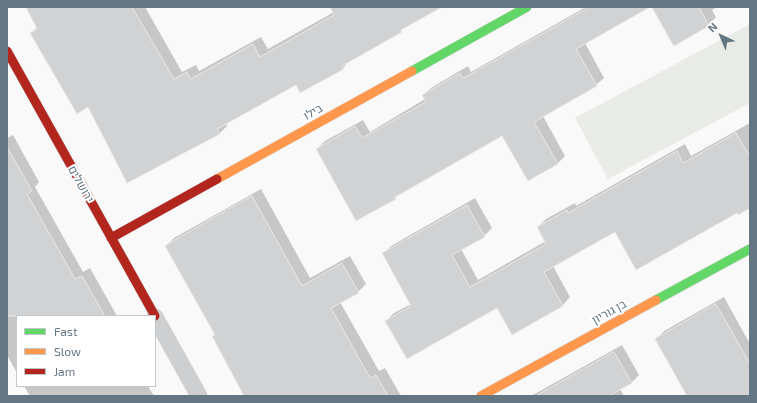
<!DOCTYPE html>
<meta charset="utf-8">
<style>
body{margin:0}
#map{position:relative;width:757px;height:403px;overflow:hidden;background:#f9f9f9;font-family:"Exo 2",sans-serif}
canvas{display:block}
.frame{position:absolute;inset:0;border:8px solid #657683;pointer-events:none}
.legend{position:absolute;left:16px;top:315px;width:140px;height:72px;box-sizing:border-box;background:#fff;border:1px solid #c1c8cd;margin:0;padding:5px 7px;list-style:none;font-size:12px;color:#657683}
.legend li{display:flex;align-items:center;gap:8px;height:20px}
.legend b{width:20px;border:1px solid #c1c8cd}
.north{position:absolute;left:701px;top:16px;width:40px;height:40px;-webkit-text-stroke:3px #fff;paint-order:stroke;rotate:316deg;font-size:11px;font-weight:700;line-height:16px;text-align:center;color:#657683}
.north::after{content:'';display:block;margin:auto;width:14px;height:18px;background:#657683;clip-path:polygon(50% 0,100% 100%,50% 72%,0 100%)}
</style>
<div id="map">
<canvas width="757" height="403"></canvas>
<div class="frame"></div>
<ul class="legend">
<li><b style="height:5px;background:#63d668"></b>Fast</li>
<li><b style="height:5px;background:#ff974d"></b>Slow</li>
<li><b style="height:5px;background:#b3261e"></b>Jam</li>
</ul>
<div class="north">N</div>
</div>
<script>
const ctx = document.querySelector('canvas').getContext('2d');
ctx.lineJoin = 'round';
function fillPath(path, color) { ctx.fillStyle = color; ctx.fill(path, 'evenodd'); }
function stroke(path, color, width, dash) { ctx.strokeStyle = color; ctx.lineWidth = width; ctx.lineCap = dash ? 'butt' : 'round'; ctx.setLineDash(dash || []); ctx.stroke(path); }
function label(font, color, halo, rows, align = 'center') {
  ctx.font = font + ' "Exo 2",Heebo,sans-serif'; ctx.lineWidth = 4; ctx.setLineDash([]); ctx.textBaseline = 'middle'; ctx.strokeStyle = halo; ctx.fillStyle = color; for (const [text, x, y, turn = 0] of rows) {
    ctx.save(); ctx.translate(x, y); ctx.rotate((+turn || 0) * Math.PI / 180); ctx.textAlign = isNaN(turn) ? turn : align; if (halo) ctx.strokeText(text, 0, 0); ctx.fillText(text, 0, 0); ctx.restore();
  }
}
const green = new Path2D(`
 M 750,24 L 750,103 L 608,179 L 575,118 Z`);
const shadow = new Path2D(`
 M 27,7 L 145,7 L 182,72 L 196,65 L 199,71 L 261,37 L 268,49 L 334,12 L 331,7 L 440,7 L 351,59 L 343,68 L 296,84 L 226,123 L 227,126 L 219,134 L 88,106 L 32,33 L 37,27 Z
 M 586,7 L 648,7 L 585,43 L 604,78 L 596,85 L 543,116 L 565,156 L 557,164 L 503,135 L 356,220 L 317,149 L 325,141 L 363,120 L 370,132 L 425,99 L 423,95 L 431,88 L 468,66 L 471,72 Z
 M 653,7 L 717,7 L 712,10 L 716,17 L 709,25 L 674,44 Z
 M 750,123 L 750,206 L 637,268 L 615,230 L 553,266 L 570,297 L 563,305 L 512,333 L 498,307 L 386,321 L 394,313 L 411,304 L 383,254 L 391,246 L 475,198 L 492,228 L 484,236 L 461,249 L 478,280 L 546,241 L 538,227 L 546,219 L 575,203 L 576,206 L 685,144 L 691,156 Z
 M 13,135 L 39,182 L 35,187 L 83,272 L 90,268 L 117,316 L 17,316 L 17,373 L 7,355 L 7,138 Z
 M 261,189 L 310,278 L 350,256 L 366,284 L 358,292 L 340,302 L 379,371 L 385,368 L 401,396 L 245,396 L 214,336 L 216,334 L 166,246 L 174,238 Z
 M 724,297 L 750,344 L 750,396 L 688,396 L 656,339 L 664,331 Z
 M 622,345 L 639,375 L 631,383 L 620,389 L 624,396 L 531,396 Z
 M 24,386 L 148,386 L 154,396 L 30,396 Z`);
const building = new Path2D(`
 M 26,7 L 132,7 L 174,79 L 187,72 L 191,79 L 253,44 L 260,57 L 334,15 L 330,7 L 442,7 L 401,30 L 402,32 L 342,66 L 344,69 L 300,93 L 296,85 L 217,129 L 220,134 L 127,183 L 88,107 L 77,114 L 30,33 L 37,29 Z
 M 590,7 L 650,7 L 576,49 L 597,86 L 534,122 L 558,164 L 528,181 L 502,136 L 395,197 L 396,199 L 356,221 L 316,149 L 355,126 L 362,138 L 426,102 L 422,95 L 460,73 L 463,78 Z
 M 652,7 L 699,7 L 709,26 L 674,46 Z
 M 736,133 L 750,157 L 750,208 L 738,215 L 737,213 L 636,270 L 615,232 L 544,272 L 563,306 L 512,335 L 497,308 L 407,359 L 385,321 L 411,306 L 382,253 L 467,205 L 485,237 L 452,255 L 470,287 L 546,244 L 537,227 L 567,210 L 568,213 L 677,151 L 683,163 Z
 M 7,147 L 32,191 L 27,194 L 75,279 L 82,276 L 105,316 L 7,316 Z
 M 252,196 L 302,286 L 342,263 L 359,293 L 331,308 L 370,378 L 376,375 L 388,396 L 244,396 L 212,336 L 215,335 L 165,246 Z
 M 716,304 L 750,364 L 750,396 L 687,396 L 655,339 Z
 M 614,352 L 632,383 L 609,396 L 536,396 Z`);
const street = new Path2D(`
 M 155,317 L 199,396`);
const fast = new Path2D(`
 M 412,71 L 527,7
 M 656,300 L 750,249`);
const slow = new Path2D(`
 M 217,179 L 412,71
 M 481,396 L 656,300`);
const jam = new Path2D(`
 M 7,51 L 155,316
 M 111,238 L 217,179`);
const streetNames = [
 ["בילו",313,112,-29],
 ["ירושלים",81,184,61],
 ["בן גוריון",609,312,-29]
];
fillPath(green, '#e8ebe6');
fillPath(shadow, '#0003');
fillPath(building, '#d0d2d3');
stroke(building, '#e8e8e8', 1);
stroke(fast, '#d5d6d7', 10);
stroke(slow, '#d5d6d7', 10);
stroke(jam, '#d5d6d7', 10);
stroke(street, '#cecfd0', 17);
stroke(fast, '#63d668', 9);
stroke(slow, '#ff974d', 9);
stroke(jam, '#b3261e', 9);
label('12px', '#657683', '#fff', streetNames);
</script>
